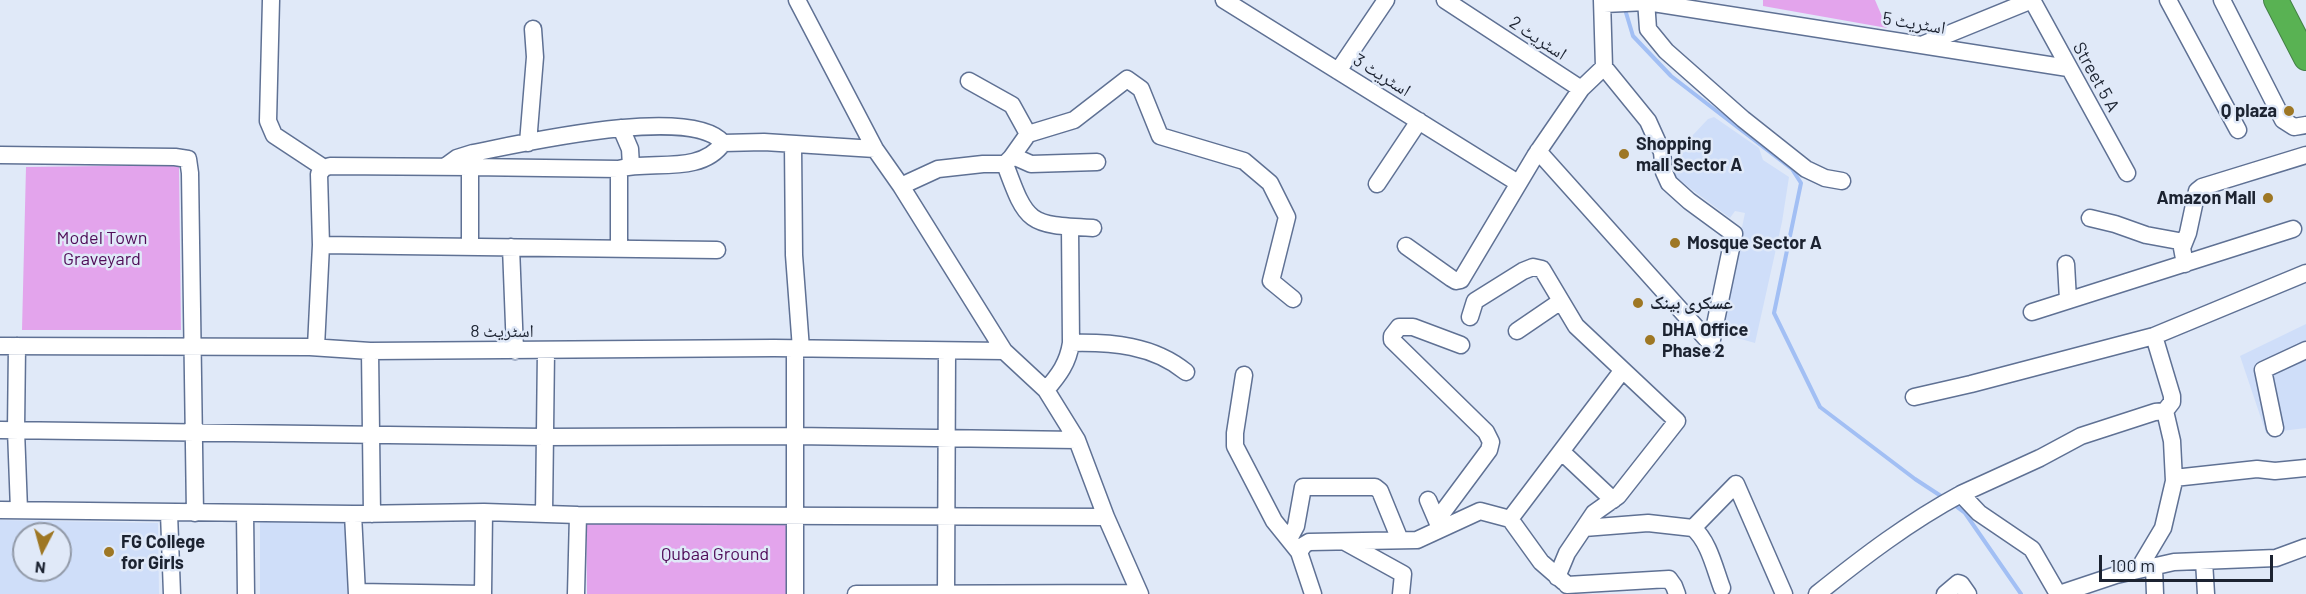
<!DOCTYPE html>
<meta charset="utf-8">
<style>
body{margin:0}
#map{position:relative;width:2306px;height:594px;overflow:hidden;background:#e0e9f8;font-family:Barlow,sans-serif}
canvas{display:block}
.north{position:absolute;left:12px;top:522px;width:60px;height:60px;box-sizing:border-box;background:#e0e9f8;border:2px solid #929aa8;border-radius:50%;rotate:186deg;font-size:16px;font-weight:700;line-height:24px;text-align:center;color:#1c2331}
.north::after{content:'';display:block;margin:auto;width:21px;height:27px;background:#9e7724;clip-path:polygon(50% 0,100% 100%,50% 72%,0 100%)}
.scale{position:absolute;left:2099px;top:555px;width:174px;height:27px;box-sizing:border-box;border:3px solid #1c2331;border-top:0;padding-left:8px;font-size:18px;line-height:21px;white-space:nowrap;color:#1c2331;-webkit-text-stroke:4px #e0e9f8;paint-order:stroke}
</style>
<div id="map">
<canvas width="2306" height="594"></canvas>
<div class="north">N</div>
<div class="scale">100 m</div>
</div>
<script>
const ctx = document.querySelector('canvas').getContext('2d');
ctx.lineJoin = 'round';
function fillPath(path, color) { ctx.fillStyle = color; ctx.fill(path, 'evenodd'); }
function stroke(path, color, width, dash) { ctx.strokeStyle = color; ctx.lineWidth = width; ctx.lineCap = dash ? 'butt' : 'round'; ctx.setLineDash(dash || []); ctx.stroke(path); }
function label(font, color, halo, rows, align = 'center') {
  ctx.font = font + ' Barlow,"Noto Naskh Arabic",sans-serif'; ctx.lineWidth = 5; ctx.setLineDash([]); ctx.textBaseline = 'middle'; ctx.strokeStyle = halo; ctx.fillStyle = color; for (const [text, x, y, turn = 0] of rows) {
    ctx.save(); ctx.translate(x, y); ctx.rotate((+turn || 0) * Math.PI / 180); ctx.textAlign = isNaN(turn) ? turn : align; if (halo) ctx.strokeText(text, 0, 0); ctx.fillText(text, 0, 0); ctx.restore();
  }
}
const built = new Path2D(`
 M 1714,117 L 1759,148 L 1763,160 L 1789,177 L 1782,222 L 1755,343 L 1720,333 L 1745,213 L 1735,211 L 1730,218 L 1675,177 L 1672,166 L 1676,153 L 1708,119 Z
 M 2306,324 L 2306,428 L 2266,433 L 2240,356 Z
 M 260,519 L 351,519 L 351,594 L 260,594 Z
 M 0,520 L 158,523 L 159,594 L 0,594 ZM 24,534 L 60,534 L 60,570 L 24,570 Z`);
const green = new Path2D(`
 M 1763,0 L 1875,0 L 1887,28 L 1763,6 Z
 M 179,165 L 181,330 L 22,330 L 26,167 Z
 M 789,513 L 790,594 L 587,594 L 586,515 Z`);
const stream = new Path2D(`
 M 1624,6 L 1633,36 L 1671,76 L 1792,169 L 1801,183 L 1774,313 L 1820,407 L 1915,479 L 1944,498
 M 1953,504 L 1965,513 L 2021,594`);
const minor = new Path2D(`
 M 271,0 L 268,121 L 274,135 L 324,168
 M 797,0 L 875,149 L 901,186 L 1004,351 L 1046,390 L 1077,440 L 1106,517 L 1140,594
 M 1224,0 L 1518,183
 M 1445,0 L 1581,89
 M 1602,0 L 1604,67 L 1648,121 L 1662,152 L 1664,172 L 1669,183 L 1689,201 L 1734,234 L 1711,344
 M 1646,0 L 1648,29 L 1666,51 L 1743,119 L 1806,169 L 1825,178 L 1842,181
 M 2168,0 L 2238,130
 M 2222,0 L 2283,120 L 2294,127 L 2306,125
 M 1604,4 L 1647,2 L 2068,68
 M 1924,44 L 2032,0 L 2127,173
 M 1338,71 L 1386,0
 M 969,81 L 1012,105 L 1028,134
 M 621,128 L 630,149 L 631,166
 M 528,143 L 535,57 L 533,29
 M 723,143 L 764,142 L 875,149
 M 793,144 L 794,255 L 801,349
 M 1538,151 L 1711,344
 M 0,155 L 175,157 L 188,159 L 190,173 L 195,513
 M 1013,156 L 1031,164 L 1097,162
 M 1005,164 C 1027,224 1028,225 1093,228
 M 446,166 L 457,158 L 473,153 C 520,144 692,104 723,143 C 701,175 651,160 619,169
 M 1377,184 L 1419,121
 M 901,186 L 938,169 L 983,164 L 1005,164 L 1011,158 L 1028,134 L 1074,120 L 1127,79 L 1141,89 L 1160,136 L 1244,161 L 1270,183 L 1287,217 L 1271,281 L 1293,299
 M 2090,218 L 2115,224 L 2146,235 L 2184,242
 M 321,245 L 717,250
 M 470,246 L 470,167 L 619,169 L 619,247
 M 1406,246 L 1451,278 L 1456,281 L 1461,280 L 1535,156 L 1581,89 L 1604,67
 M 511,247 L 515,351
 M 2066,264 L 2068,300
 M 2185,264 L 2182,248 L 2188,233 L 2197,191 L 2202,187 L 2306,155
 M 2032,312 L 2293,229
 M 1470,317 L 1475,301 L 1523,271 L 1533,267 L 1542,269 L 1576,326 L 1677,421 L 1618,496 L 1594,513 L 1567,553 L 1557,577
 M 1517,331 L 1561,301
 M 1071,343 C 1112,342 1153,345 1186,372
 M 0,346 L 310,347 L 370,351 L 774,348 L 1004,351
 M 17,346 L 16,430 L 19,510
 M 316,347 L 321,245 L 319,174 L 324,168 L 330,166 L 470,167
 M 370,351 L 372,514
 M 1244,375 L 1235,433 L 1235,446 L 1274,521 L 1299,552
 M 1046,390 C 1059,375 1068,363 1071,343 L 1070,227
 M 1914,397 L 1971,384 L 2154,336 L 2306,273
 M 2275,428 L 2263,370 L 2306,350
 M 0,430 L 544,437 L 794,436 L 1077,440
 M 1562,452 L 1613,500
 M 2174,478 L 2257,469 L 2275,471 L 2306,468
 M 1961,494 L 2040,458 L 2081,436 L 2155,412 L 2165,411 L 2172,402 L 2172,396 L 2154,336
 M 1428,500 L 1440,528
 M 0,510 L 353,514 L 484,512 L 578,515 L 1106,517
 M 169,513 L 172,594
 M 245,513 L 246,594
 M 353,514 L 357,594
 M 544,514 L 546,350
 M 1510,519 L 1541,562 L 1564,582
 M 1437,520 L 1489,450 L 1491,442 L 1486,432 L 1392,340 L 1392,336 L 1399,327 L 1413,327 L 1461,345
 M 1584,528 L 1648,523 L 1693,528 C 1709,541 1715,570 1722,588
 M 1693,528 L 1736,484 L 1784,594
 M 1289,539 L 1296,526 L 1303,487 L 1375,487 L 1380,491 L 1400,540
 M 1345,542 L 1403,574 L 1401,594
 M 2204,561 L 2206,594
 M 2154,567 L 2155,594
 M 2138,570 L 2163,528 L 2174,481 L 2172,441 L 2165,411
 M 1567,585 L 1669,579 L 1674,586 L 1677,594
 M 357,592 L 483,594
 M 483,594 L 484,512
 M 576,594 L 578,515
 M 795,594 L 795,349
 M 856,594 L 1139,593
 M 946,594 L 947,352
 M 1313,594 L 1299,552 L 1304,545 L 1309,542 L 1417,540 L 1480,511 L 1510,519 L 1622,371
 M 1817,594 C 1863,557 1909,522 1961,494 L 1979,513 L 2032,549 L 2058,594
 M 1945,594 L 1958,583 L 1961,584 L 1968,594
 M 2059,594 L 2116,575 L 2174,562 L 2276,558 L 2306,547`);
const highway = new Path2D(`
 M 2276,0 L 2306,58`);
const markers = [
 [2289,111,6,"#9e7724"],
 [1624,154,6,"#9e7724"],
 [2268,198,6,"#9e7724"],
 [1675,243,6,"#9e7724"],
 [1638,303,6,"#9e7724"],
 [1650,340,6,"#9e7724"],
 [109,552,6,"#9e7724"]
];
const streetNames = [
 ["اسٹریٹ 5",1914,23,9],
 ["اسٹریٹ 2",1538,38,33],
 ["اسٹریٹ 3",1382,75,32],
 ["Street 5 A",2096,77,61],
 ["اسٹریٹ 8",502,331]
];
const poiNames = [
 ["Q plaza",2277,111,"right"],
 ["Shopping",1636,144],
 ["mall Sector A",1636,165],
 ["Amazon Mall",2256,198,"right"],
 ["Mosque Sector A",1687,243],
 ["عسکری بینک",1650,303],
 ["DHA Office",1662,330],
 ["Phase 2",1662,351],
 ["FG College",121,542],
 ["for Girls",121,563]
];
const parkNames = [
 ["Model Town",102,238],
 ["Graveyard",102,259],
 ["Qubaa Ground",715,554]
];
fillPath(built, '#cfdef9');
fillPath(green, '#e3a4ec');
stroke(stream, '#a2bff4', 4);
stroke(minor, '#5f7194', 19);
stroke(highway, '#448047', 26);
stroke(minor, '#fff', 16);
stroke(highway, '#59b253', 24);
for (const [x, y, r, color] of markers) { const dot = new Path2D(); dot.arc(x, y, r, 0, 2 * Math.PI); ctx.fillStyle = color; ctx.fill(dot); stroke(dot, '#e0e9f8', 2); }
label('18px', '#1c2331', '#e0e9f8', streetNames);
label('bold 18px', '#1c2331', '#e0e9f8', poiNames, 'left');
label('18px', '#4f0c58', '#e0e9f8', parkNames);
</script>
